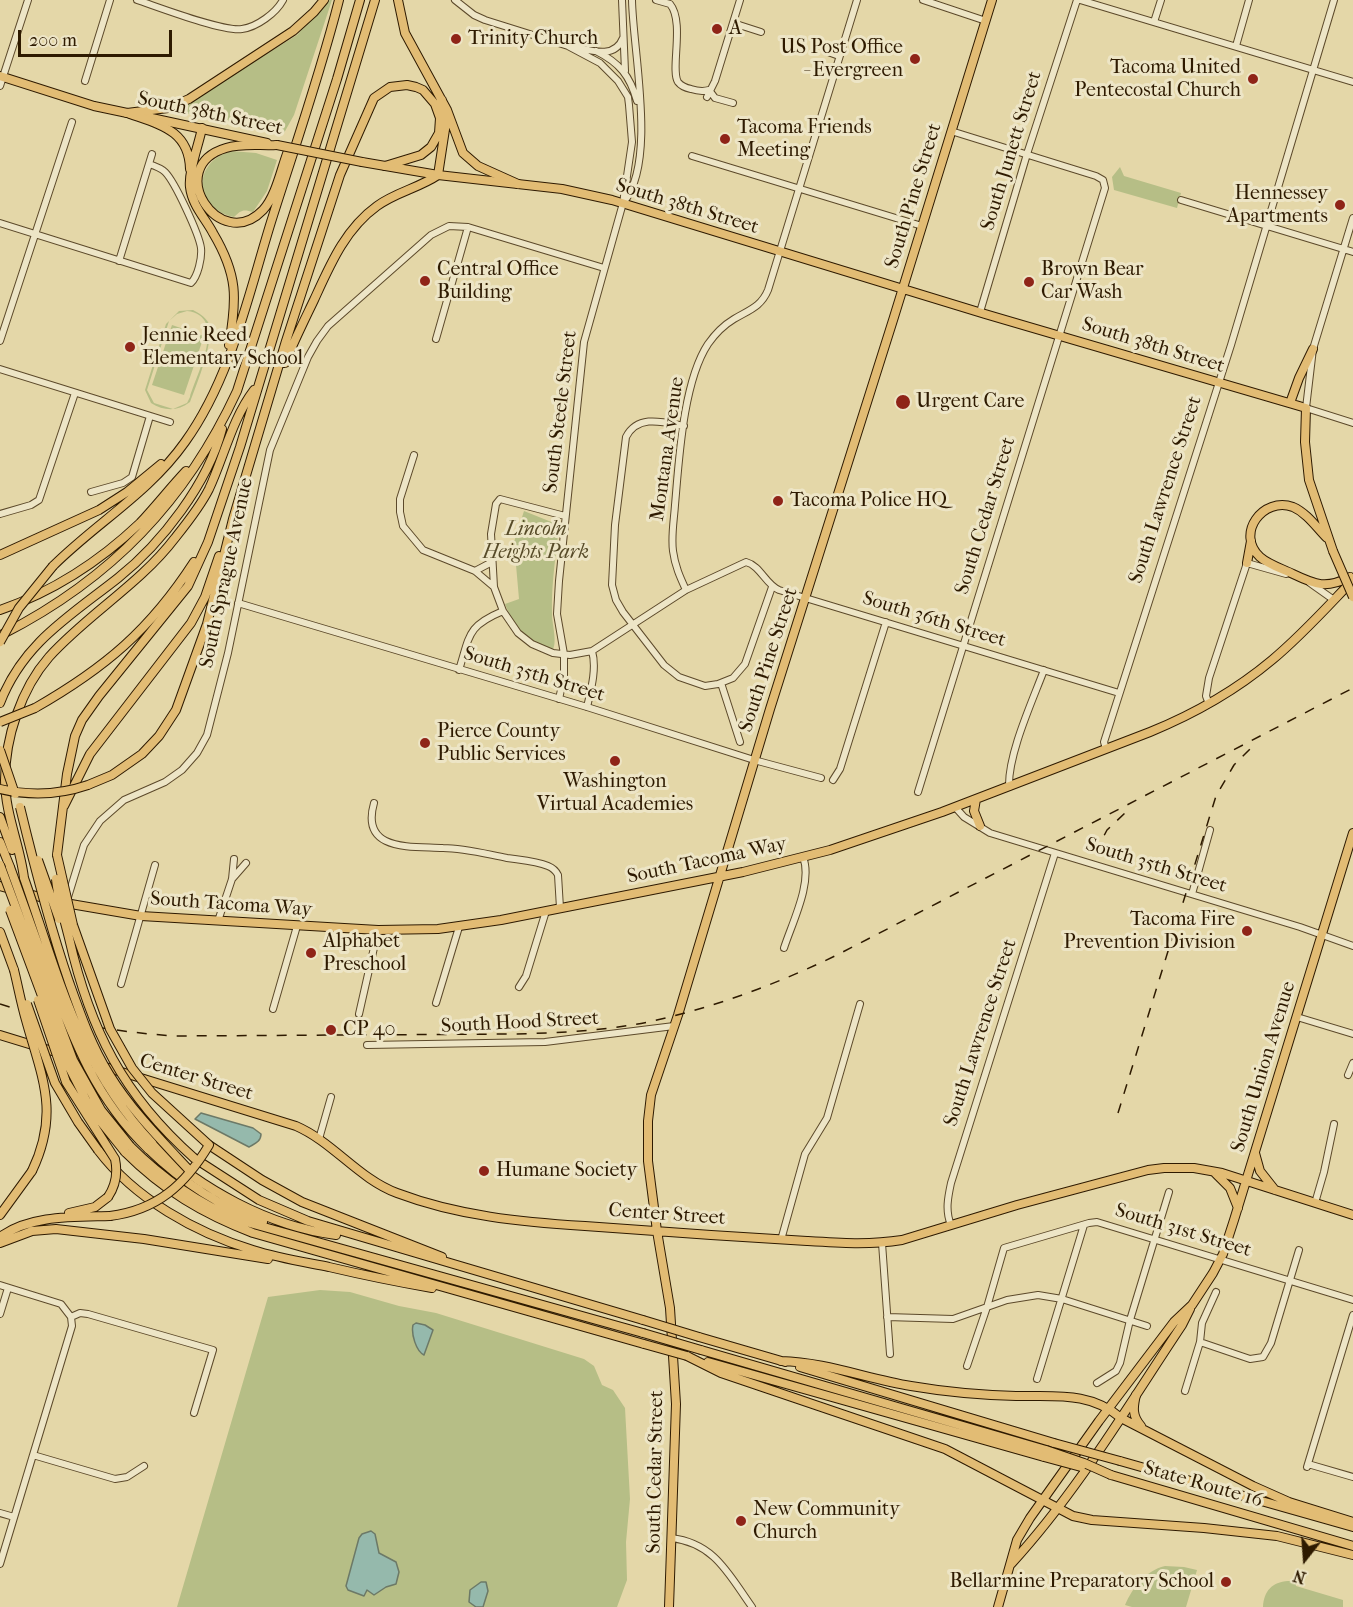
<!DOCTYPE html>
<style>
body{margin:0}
#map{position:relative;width:1353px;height:1607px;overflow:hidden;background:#e4d7a8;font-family:"IM FELL French Canon",serif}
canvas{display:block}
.north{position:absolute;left:1275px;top:1529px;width:60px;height:60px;-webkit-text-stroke:4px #ede5c6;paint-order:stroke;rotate:197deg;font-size:16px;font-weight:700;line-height:24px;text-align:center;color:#2e1a00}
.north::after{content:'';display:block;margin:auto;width:21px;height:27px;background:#2e1a00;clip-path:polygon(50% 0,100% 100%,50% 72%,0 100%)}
.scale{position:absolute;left:18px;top:30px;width:154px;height:27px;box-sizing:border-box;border:3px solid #2e1a00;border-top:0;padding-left:8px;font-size:18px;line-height:21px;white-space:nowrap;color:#2e1a00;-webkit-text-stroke:4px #ede5c6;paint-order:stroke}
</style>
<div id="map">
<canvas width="1353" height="1607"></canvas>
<div class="north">N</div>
<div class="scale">200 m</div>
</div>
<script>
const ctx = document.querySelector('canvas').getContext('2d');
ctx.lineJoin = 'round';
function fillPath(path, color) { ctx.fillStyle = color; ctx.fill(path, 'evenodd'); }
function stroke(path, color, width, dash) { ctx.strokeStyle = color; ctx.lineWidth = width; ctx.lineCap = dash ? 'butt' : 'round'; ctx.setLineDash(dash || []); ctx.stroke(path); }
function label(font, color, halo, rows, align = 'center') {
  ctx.font = font + ' "IM FELL French Canon",serif'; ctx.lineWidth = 6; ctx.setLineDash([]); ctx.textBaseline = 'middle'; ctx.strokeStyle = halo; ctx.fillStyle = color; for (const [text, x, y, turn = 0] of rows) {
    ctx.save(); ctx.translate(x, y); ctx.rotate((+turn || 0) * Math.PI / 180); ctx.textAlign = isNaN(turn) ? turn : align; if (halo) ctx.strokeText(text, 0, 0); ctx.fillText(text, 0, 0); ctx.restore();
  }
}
const green = new Path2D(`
 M 328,0 L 332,0 L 294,115 L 284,133 L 169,110 L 188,103 L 297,35 Z
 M 231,151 L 256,153 L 277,160 L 267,191 L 253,212 C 243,209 241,210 234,217 C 193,209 192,162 231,151 Z
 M 1120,167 L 1124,176 L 1181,193 L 1177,208 L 1114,190 L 1112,177 Z
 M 193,310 C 199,313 205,317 208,322 C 216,338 196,386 190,402 C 177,412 164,411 151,403 L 145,390 L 166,324 L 179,311 ZM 187,311 C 229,316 196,375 190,397 L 187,403 L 173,409 L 154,403 L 147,390 L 169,321 L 177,314 Z
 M 172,325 L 204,336 L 184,395 L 152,385 Z
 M 524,511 L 559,525 C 556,555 551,585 552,614 C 552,625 558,643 552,651 C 525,642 515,630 505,604 L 519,599 L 514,542 Z
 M 320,1290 L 350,1292 L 399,1306 L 436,1313 L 584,1359 L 594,1366 L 602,1385 L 613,1390 L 625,1408 L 630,1499 L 626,1542 L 627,1580 L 617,1607 L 177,1607 L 268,1297 Z
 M 1165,1566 L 1184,1567 L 1197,1570 L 1186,1607 L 1132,1607 L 1125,1605 C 1133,1587 1145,1571 1165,1566 Z
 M 1288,1581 L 1296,1581 L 1296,1586 L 1343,1600 L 1343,1607 L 1263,1607 C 1264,1591 1272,1582 1288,1581 Z`);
const water = new Path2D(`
 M 201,1113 L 253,1128 L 261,1134 C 261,1142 254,1144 249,1147 L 195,1119 Z
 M 416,1323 L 425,1325 L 433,1330 L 424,1355 C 416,1351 411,1334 413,1325 Z
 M 371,1531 L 375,1534 L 379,1553 L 396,1562 L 399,1572 L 396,1584 L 386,1587 L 374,1595 L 367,1590 L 364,1596 L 348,1590 L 346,1586 L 359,1538 L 362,1534 Z
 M 481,1582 L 486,1582 L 488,1591 L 483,1607 L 476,1607 L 469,1602 L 470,1590 Z`);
const minor = new Path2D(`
 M 137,0 C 158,7 223,32 242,29 C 257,27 276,13 283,0
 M 455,0 L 474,15 L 485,20 L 568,46 L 600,63 L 618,81 L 628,97 L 629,105 L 632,142 L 623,203 L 584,342 L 559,581 L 557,614 L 564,654 L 564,676 L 559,699
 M 622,0 L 625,71
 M 656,0 L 670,4 C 685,22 670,70 678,82 C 681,86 686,88 691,89 C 697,91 702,92 709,90 L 715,98 L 733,103
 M 923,0 L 986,21
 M 1080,0 L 1353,82
 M 1154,22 L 1161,0
 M 733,23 L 761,32
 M 1236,46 L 1249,0
 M 575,47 C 592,51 615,59 623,38
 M 596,51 C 620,63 630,76 637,101
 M 828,52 L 839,56
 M 85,81 L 110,0
 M 0,86 L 28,0
 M 707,97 L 715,81 L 740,0
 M 692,156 L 922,226
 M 1181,200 L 1353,252
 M 624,202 C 657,160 633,53 632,0
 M 1353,218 L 1313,349 L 1306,408 L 1353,423
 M 0,223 L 191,283 C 198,276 202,258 201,248 C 199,234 175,182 165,172 C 161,168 155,166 149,164
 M 119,261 L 152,154
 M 980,312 L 1027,154 L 1077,0
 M 436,339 L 468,227
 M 0,341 L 72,122
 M 0,369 L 170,422
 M 684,426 C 663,422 638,414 626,437 L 615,525 L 612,585 L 616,600 L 623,612 L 664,665 L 679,677 L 705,686 L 718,684 L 733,678 L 745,664 L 772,587
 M 414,455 L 400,499 L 400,512 L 403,526 L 423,550 L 475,571 L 494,587
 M 91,492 L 123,483 L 132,477 L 150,416
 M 0,514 L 31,505 L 39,500 L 75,393
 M 565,516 L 500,499 L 496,504 L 491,534 L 494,587 L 503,611 L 518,633 L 532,644 L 553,653 L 570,655 L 592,651 L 686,590 L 746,562 C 761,566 765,584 779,590 L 1119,693
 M 475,571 L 492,562
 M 1310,583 L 1334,600
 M 686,590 C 680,577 675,566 673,551 C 671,536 674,520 675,505 C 679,460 683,382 708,344 C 715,334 724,325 734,319 C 749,310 761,307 768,290 L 857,0
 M 238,603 L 587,707 L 754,760 L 821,778
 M 459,670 C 470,635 467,626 503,611
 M 721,683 L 740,742
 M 1209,704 L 1206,696 L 1209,678 L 1247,563 L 1286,574
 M 587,707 C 591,690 597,668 592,651
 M 1106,749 L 1104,742 L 1231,345 L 1334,0
 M 833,780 L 840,769 L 886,622
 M 1009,787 C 1008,754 1032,702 1044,670
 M 918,792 L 1105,188 L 1103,180 L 1096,176 L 951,131
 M 374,803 C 360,852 411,846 443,848 C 464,848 486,854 507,858 C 520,860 536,861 548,866 C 553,868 556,871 558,875 L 560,908
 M 955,807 L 964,817 L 990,833 L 1300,927 L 1353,946
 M 232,879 L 246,863
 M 1192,894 L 1210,830
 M 68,897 L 84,845 L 100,821 L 124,800 L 165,782 L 182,770 L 197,753 L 207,735 L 228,653 L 270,450 L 308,357 L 317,341 L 328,326 L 431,235 L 449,226 L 468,227 L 604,268
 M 218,921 L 232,879 L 234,859
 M 784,948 C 792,923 813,882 803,857
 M 121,984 L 155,865
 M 519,987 L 526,976 L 546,911
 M 436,1003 L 459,927
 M 273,1009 L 297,926
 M 359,1014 L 378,930
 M 1297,1017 L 1353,1034
 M 367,1045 L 545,1042 L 674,1026
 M 1348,1075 L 1353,1063
 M 319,1139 L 331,1097
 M 1315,1203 L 1324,1172 L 1334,1124
 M 951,1225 C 945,1211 948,1197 951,1183 L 1055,853
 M 781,1240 L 805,1154 L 827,1118 L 860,1004
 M 882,1243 L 890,1354
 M 0,1285 L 61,1304 L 71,1317 L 72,1326 L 0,1564
 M 0,1314 L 8,1288
 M 71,1317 L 80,1313 L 88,1314 L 213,1350 L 194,1413
 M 887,1317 L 953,1319 L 1007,1300 L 1038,1295 L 1062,1299 L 1147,1326
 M 1200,1342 L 1250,1359 L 1263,1357 L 1271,1343 L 1299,1250
 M 967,1366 L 987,1307 L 1004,1248 L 1089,1223 L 1097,1222 L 1353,1300
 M 1037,1379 L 1084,1225
 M 1097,1383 L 1116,1371 L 1120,1363 L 1130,1320 L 1169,1192
 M 1185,1391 L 1200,1342 L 1202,1323 L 1216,1292
 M 33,1455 L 115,1479 L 127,1477 L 144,1466
 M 1308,1464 L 1353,1477
 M 1307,1467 L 1353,1315
 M 0,1513 L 14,1517
 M 671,1538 C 715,1543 729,1575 752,1607`);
const major = new Path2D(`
 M 0,76 L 94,106 L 132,114
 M 147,117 L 267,143
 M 362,162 L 438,175 L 562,189 L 612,200 L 985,314 L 1306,408 L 1305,442 L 1309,480 L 1333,551
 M 1290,403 L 1299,378 L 1313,349
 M 1327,538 C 1317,528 1307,513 1293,507 C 1263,496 1235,534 1260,557 C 1269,565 1283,569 1293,574 C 1316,585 1326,589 1350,577
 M 1247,563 L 1251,541
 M 976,799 L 974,811 L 980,826
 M 0,886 L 47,899
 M 65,903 L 141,916 L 378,930 L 438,929 L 501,920 L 743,872 L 830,850 L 942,812 L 1150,732 C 1194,714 1235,691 1272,660 C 1301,636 1327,607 1353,580
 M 0,1035 L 88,1062
 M 102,1066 L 296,1126 C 333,1142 359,1179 397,1193 C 458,1216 521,1222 585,1226 C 627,1229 669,1232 711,1235 C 743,1237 775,1239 807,1241 C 839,1243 870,1245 902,1240 L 1017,1205 L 1148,1170 L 1164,1168 L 1194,1168 L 1222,1173 L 1353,1215
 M 1255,1153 L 1260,1171 L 1275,1190
 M 1215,1173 L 1230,1188 L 1238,1208
 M 1011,1564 C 1077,1492 1128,1406 1182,1325 L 1190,1309
 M 669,1607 L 676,1404 L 670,1308 L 657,1231 L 648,1161 L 648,1121 L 651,1095 L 678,1015 L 770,709 L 894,317 L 992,0
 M 998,1607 L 1017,1540 L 1030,1518 L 1099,1421 L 1174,1322 L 1192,1305 L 1213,1273 L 1223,1254 L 1234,1220 L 1353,833`);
const highway = new Path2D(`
 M 398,0 L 405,33 L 447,110 L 463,153 L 478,166 L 518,184
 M 127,113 L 168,108 L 189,99 L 293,31 L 314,12 L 324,0
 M 130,114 C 161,125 189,131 190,169
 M 202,128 C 199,144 188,172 190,187 C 192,205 205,218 213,233 C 238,275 237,298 229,345
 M 277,145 C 261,146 242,143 226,148 C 162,167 220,255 263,210 C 276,196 281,169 288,151
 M 285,363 C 294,341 304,321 314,300 C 330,265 345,229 377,206 C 396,192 419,188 438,175 L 446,123 L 442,100
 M 0,555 L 99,510 L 127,492 L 161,464
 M 53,566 C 96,523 149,493 185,442 C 231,378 248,296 271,222 C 294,149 320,75 339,0
 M 0,610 C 52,592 100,561 140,523 C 156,506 170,488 186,471
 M 3,634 C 111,579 186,501 237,391 L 337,79 L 360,0
 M 0,703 C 23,643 70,616 118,578 C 162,543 208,483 222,429
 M 35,708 C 105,668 150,630 194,562
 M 88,785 L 112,775 L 142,754 L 159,736 L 176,710 L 207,624 L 233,519 L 286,341 L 340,175 L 374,98 L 390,87 L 407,85 L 416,87 L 423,90 L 435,104 L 440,118 L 439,133 L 431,147 L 421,155 L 385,166
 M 64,806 L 90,754 L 191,623 L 205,597 L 219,556
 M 0,817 L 12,850
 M 0,842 L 10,867
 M 57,855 L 67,774 L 75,736 L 82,720 L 99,696 L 188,586 L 208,542 L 240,447 L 375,0
 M 24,878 C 20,845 5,814 5,780 C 5,738 21,689 49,657 C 88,614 140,584 175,538 C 187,523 200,507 209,489 C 224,457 232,419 254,390
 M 0,932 L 14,970
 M 152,1143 C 201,1189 268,1226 336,1235
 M 209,1145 L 262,1180 L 302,1202 L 442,1257
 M 130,1146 C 162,1178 197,1203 239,1220 L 643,1333
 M 148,1149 C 181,1181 220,1207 263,1222
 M 98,1150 C 135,1199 196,1233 253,1250 C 278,1258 304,1262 329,1267 C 363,1275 397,1282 432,1288
 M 125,1152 C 163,1190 203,1214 253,1233 L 644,1344
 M 194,1158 L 259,1200 L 308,1221 L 643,1320
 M 69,1213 L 95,1207 L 108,1197
 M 0,1215 L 32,1171
 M 0,1237 C 30,1215 74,1217 110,1216
 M 0,1243 L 32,1231 L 56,1229 L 144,1239 L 268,1259
 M 699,1337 L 785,1362
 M 701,1350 L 1046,1450
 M 687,1356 L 721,1373 L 945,1449 L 1073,1516 L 1092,1520 L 1204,1528 L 1277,1536 L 1353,1555
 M 781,1361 C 825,1362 868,1379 911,1386 C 946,1392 981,1395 1016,1396 C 1054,1397 1090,1391 1121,1418 L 1253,1486 L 1289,1502 L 1353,1522
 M 708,1362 L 1044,1457
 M 800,1367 L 1054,1443
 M 1136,1395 C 1133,1407 1132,1416 1141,1426
 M 1120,1461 L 1353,1527
 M 1111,1475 L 1353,1546`);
const rail = new Path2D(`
 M 1095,853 L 1107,830 L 1126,812
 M 0,1004 C 57,1022 115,1032 175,1036 L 512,1034 C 557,1033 603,1031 648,1022 C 713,1008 777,984 837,955 L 1353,688
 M 1118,1113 L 1216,796 L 1234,765 L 1254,745`);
const majorBridge = new Path2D(`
 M 277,145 L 362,162
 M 1333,551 L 1353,597`);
const highwayBridge = new Path2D(`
 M 0,642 L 19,608 L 53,566
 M 0,722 L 35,708
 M 0,750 L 15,794
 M 0,789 C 30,796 59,795 88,785
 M 20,807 C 34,865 49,924 69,982 C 80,1013 91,1045 109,1074 C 131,1110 161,1140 190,1171
 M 57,855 L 73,925 L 110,1029 L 132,1068 L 152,1093 L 209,1145 C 185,1185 157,1210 110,1216
 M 38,860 L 59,919
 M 0,865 L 73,1060 L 101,1110 L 130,1146
 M 10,867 C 23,903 36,939 49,975 C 74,1041 96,1099 148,1149
 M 24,878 C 58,975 79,1066 152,1143
 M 56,879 C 58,899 64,918 69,938 C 90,1030 123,1095 194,1158
 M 10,910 L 67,1063 L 86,1100 L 101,1122 L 125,1152
 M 14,970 C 18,986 21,1003 26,1020 C 42,1078 60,1112 32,1171
 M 38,1000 L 66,1082 L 115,1159 C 118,1173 116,1185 108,1197
 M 27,1004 L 55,1083 L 78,1122 L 98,1150
 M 643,1320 L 699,1337
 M 643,1333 L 701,1350
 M 644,1344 L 687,1356
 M 1054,1443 L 1120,1461
 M 1046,1450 L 1084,1463 L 1111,1475
 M 1044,1457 L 1081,1467`);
const markers = [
 [717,29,6,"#8f2418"],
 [456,39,6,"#8f2418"],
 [915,59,6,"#8f2418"],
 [1253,79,6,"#8f2418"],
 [725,139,6,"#8f2418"],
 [1340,205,6,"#8f2418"],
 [425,281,6,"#8f2418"],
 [1029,282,6,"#8f2418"],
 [130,347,6,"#8f2418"],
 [903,402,8,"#8f2418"],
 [778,501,6,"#8f2418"],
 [425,743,6,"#8f2418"],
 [615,761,6,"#8f2418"],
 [1247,931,6,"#8f2418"],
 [311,953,6,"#8f2418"],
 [331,1030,6,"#8f2418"],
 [484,1171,6,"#8f2418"],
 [741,1521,6,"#8f2418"],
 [1226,1582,6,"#8f2418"]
];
const poiNames = [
 ["A",729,29],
 ["Trinity Church",468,39],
 ["US Post Office",903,48,"right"],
 ["- Evergreen",903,71,"right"],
 ["Tacoma United",1241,68,"right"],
 ["Pentecostal Church",1241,91,"right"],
 ["Tacoma Friends",737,128],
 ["Meeting",737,151],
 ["Hennessey",1328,194,"right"],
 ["Apartments",1328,217,"right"],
 ["Central Office",437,270],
 ["Building",437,293],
 ["Brown Bear",1041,270],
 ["Car Wash",1041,293],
 ["Jennie Reed",142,336],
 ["Elementary School",142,359],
 ["Urgent Care",916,402],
 ["Tacoma Police HQ",790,501],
 ["Pierce County",437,732],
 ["Public Services",437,755],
 ["Washington",615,782,"center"],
 ["Virtual Academies",615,805,"center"],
 ["Tacoma Fire",1235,920,"right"],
 ["Prevention Division",1235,943,"right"],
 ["Alphabet",323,942],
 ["Preschool",323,965],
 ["CP 40",343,1030],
 ["Humane Society",496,1171],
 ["New Community",753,1510],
 ["Church",753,1533],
 ["Bellarmine Preparatory School",1214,1582,"right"]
];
const streetNames = [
 ["South 38th Street",210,114,12],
 ["South Junett Street",1012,151,-73],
 ["South Pine Street",914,196,-73],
 ["South 38th Street",687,207,17],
 ["South 38th Street",1153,346,17],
 ["South Steele Street",561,412,-83],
 ["Montana Avenue",668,449,-82],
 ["South Lawrence Street",1166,490,-72],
 ["South Cedar Street",986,516,-73],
 ["South Sprague Avenue",227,573,-78],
 ["South 36th Street",934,620,17],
 ["South Pine Street",769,660,-72],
 ["South 35th Street",534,675,17],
 ["South Tacoma Way",707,861,-12],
 ["South 35th Street",1156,866,17],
 ["South Tacoma Way",231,905,4],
 ["South Hood Street",520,1023,-3],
 ["South Lawrence Street",981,1033,-72],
 ["South Union Avenue",1264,1067,-73],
 ["Center Street",196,1078,17],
 ["Center Street",667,1215,4],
 ["South 31st Street",1183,1231,17],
 ["South Cedar Street",656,1472,-89],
 ["State Route 16",1203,1485,16]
];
const parkNames = [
 ["Lincoln",536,530],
 ["Heights Park",536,553]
];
fillPath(green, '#b6be86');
fillPath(water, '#95b9ac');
stroke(water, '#6c7967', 1.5);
stroke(minor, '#5c492a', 8);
stroke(major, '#2e1a00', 10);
stroke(highway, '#2e1a00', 10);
stroke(minor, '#ede5c6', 6);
stroke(major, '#e2bc74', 8);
stroke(highway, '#e2bc74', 8);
stroke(rail, '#2e1a00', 1.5, [10, 10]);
stroke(majorBridge, '#2e1a00', 10, []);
stroke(highwayBridge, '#2e1a00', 10, []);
stroke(majorBridge, '#e2bc74', 8);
stroke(highwayBridge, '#e2bc74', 8);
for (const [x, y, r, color] of markers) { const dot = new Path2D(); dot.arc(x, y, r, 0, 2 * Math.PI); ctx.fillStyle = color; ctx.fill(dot); stroke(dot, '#ede5c6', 2); }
label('20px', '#2e1a00', '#ede5c6', poiNames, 'left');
label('20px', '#2e1a00', '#ede5c6', streetNames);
label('italic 20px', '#574b28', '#ede5c6', parkNames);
</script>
